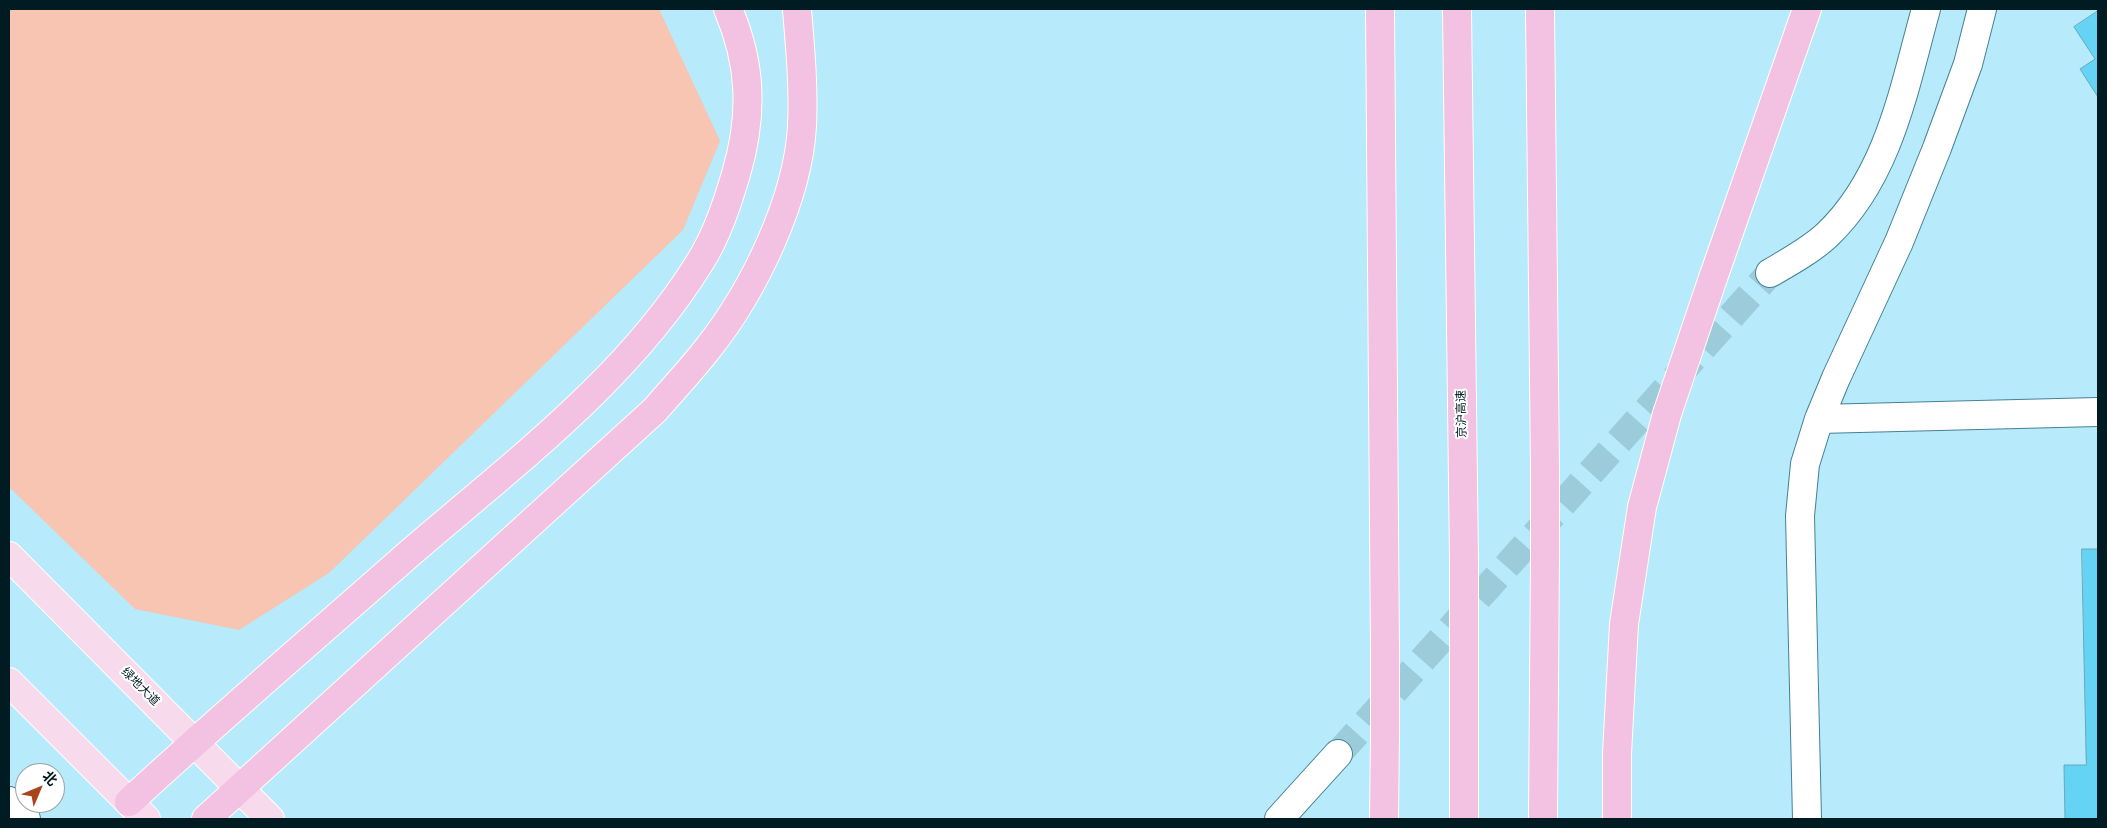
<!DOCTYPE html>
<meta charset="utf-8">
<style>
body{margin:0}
#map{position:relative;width:2107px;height:828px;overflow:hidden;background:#b7eafa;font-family:Arial,"Noto Sans SC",sans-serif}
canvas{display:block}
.frame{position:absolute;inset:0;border:10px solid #011b22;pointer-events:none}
.north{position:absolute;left:15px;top:763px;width:50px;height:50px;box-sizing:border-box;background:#fff;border:1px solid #99a4a7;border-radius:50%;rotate:45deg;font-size:14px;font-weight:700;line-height:20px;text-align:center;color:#011b22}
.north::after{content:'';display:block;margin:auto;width:18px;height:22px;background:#aa441b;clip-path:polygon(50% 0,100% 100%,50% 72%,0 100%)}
</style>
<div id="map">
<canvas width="2107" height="828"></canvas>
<div class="frame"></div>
<div class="north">北</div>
</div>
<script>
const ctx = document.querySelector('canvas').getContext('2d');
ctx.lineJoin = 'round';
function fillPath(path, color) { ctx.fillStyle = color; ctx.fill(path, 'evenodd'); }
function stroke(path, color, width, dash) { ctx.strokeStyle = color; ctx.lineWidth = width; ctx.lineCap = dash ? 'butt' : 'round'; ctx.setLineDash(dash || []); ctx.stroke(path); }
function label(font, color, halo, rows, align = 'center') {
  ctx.font = font + ' Arial,"Noto Sans SC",sans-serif'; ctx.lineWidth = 4; ctx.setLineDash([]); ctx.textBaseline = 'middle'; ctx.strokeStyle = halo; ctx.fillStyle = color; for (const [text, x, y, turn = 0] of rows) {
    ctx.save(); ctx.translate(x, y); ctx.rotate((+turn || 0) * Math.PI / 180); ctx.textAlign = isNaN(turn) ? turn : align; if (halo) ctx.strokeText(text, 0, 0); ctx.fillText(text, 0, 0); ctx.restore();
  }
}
const green = new Path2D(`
 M 9,9 L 659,9 L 720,141 L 683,230 L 329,573 L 239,630 L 135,609 L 9,487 Z`);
const building = new Path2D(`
 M 2098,11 L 2098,97 L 2080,69 L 2095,59 L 2074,27 Z
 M 2082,549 L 2098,549 L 2098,819 L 2065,819 L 2064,765 L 2086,765 Z`);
const streetTunnel = new Path2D(`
 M 1338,754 L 1770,273`);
const street = new Path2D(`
 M 1770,273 C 1789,262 1811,250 1827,235 C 1889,176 1904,88 1926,9
 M 1819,419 L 2098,412
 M 9,801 L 26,819
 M 1279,819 L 1338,754
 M 1807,819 L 1800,516 L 1805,464 L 1819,419 L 1836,378 L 1899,242 L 1937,148 L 1968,64 L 1982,9`);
const primary = new Path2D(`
 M 9,556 L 270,819
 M 9,682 L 146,819`);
const highway = new Path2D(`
 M 1380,9 L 1385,651
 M 1457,9 L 1464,561
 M 1540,9 L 1545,471
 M 1713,278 L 1807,9
 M 129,802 C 221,717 316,636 410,553 C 513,464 628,379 700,262 C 717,235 727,204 736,174 C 753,116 752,65 728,9
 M 206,819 L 655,410 C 673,389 692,369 709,347 C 754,290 798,199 802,126 C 804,87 800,47 797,9
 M 1384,819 L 1385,735
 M 1464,819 L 1464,645
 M 1543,819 L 1545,555
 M 1617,819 L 1617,754 L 1624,624 L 1642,507 L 1667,414`);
const highwayBridge = new Path2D(`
 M 1667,414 L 1713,278
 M 1545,471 L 1545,555
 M 1464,561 L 1464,645
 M 1385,651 L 1385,735`);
const streetNames = [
 ["京沪高速",1462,414,-91],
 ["绿地大道",140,687,45]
];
fillPath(green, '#f8c5b3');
fillPath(building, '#64d3f4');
stroke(building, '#69a8bc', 1);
stroke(streetTunnel, '#9ccbda', 28, [28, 14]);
stroke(street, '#438295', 30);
stroke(primary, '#fff', 30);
stroke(highway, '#fff', 30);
stroke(street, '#fff', 28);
stroke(primary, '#f8daed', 28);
stroke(highway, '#f3c1e1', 28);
stroke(highwayBridge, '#fff', 30, []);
stroke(highwayBridge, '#f3c1e1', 28);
label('12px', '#011b22', '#fff', streetNames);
</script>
